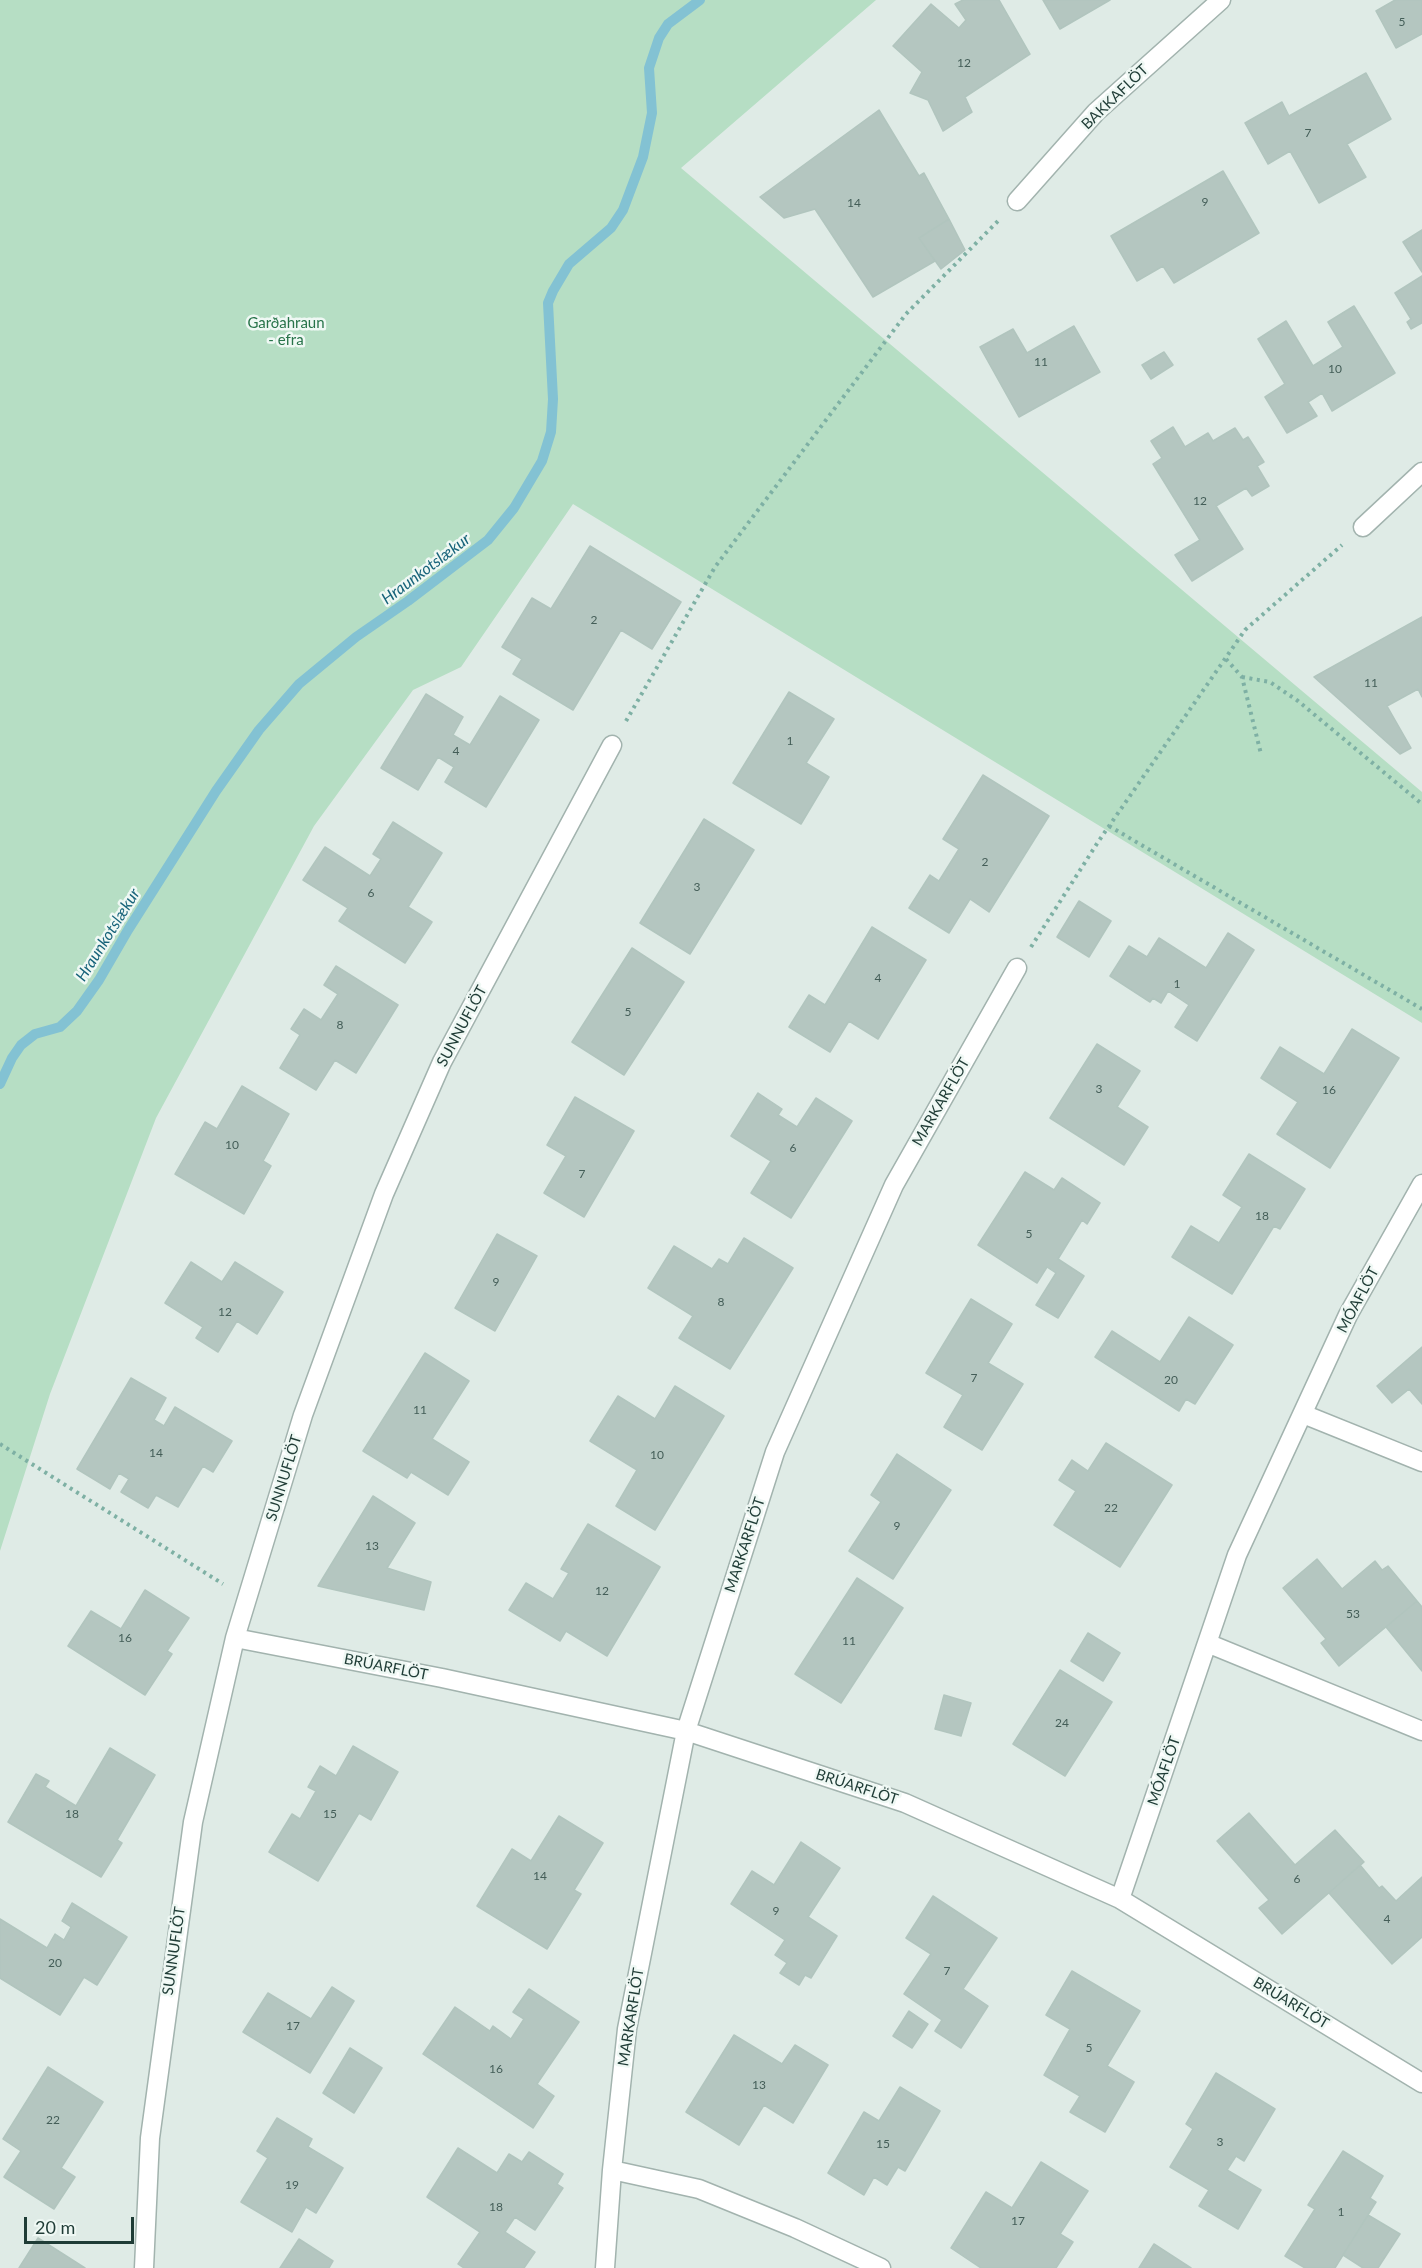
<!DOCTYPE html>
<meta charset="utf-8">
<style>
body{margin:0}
#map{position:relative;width:1422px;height:2268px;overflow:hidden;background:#dfebe6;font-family:Lato,sans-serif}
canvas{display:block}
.scale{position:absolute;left:24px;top:2217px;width:110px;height:27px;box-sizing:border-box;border:3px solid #1f3c36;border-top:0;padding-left:8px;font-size:18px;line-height:21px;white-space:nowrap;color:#1f3c36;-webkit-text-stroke:4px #eff8f4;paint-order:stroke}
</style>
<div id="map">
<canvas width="1422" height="2268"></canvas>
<div class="scale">20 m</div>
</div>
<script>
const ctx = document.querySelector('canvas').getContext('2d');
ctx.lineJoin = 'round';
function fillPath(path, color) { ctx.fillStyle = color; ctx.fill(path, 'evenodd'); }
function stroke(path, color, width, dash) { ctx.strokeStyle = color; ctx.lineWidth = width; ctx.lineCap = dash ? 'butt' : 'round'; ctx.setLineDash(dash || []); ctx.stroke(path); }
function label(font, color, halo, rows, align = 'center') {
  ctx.font = font + ' Lato,sans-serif'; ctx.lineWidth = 5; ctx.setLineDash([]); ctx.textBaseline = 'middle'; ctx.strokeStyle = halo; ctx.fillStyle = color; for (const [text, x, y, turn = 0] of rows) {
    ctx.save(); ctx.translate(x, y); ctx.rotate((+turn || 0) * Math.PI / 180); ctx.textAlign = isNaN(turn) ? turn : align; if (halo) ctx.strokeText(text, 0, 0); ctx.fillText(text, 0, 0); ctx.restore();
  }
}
const green = new Path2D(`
 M 0,0 L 876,0 L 681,168 L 1422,792 L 1422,1023 L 573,504 L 461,667 L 413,690 L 314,826 L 156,1118 L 50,1394 L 0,1551 Z`);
const stream = new Path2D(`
 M 0,1084 L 12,1058 L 21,1045 L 35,1034 L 60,1027 L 77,1011 L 99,980 L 128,930 L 216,791 L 259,730 L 299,684 L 356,637 L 408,601 L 488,540 L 514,508 L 542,461 L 551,432 L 553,399 L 548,303 L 553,291 L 569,264 L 611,228 L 623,210 L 643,157 L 652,113 L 649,68 L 659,38 L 668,24 L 700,0`);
const building = new Path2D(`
 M 963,0 L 999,0 L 1030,54 L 965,97 L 972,112 L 943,131 L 928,100 L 910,93 L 922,72 L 893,46 L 931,4 L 959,28 L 966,20 L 955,4 Z
 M 1043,0 L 1110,0 L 1060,29 Z
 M 1395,0 L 1422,0 L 1422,34 L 1396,48 L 1376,11 Z
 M 1366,73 L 1391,119 L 1347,144 L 1366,177 L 1319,203 L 1290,151 L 1268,164 L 1245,123 L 1282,102 L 1289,116 Z
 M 879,110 L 919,176 L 924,173 L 949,219 L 919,238 L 935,261 L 873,297 L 815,209 L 784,218 L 760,197 Z
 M 1223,171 L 1259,233 L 1174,283 L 1163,266 L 1137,281 L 1111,236 Z
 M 949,219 L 965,250 L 941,269 L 919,238 Z
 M 1422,230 L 1422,272 L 1403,242 Z
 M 1422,276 L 1422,323 L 1411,329 L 1407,322 L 1411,319 L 1395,293 Z
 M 1354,306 L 1395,373 L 1332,411 L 1322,393 L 1308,402 L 1317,416 L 1287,433 L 1265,397 L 1285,384 L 1258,339 L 1286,321 L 1313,366 L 1343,347 L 1328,322 Z
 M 1074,326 L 1100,372 L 1019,417 L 980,347 L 1013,329 L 1027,353 Z
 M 1164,352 L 1173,365 L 1151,379 L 1142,365 Z
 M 1173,427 L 1185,447 L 1208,433 L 1213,441 L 1235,428 L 1243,440 L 1248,437 L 1264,462 L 1257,466 L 1269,486 L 1252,496 L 1246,488 L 1216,506 L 1243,549 L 1192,581 L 1175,555 L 1200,540 L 1153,464 L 1162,458 L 1151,441 Z
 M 590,546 L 681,602 L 652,649 L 621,630 L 573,710 L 513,674 L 522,659 L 502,647 L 532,598 L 551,609 Z
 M 1422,617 L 1422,697 L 1418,689 L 1387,706 L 1411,748 L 1400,754 L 1314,677 Z
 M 789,692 L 834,719 L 806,763 L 829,777 L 801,824 L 733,783 Z
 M 426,694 L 463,717 L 453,735 L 470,745 L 500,696 L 539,720 L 486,807 L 445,782 L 454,767 L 438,757 L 418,790 L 381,768 Z
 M 983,775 L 1049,816 L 989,912 L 970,899 L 949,933 L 909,908 L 930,875 L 939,881 L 959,849 L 943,839 Z
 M 704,819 L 754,850 L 690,954 L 640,923 Z
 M 393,822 L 442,853 L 408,907 L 432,922 L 405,963 L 339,921 L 348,908 L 303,880 L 325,847 L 370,876 L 381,859 L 373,854 Z
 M 1079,901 L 1111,921 L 1089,957 L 1057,937 Z
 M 872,927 L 926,960 L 878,1039 L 849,1021 L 830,1052 L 789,1027 L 809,995 L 825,1005 Z
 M 1228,933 L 1254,950 L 1197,1041 L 1175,1027 L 1189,1005 L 1168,991 L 1161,1003 L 1153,998 L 1150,1002 L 1110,976 L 1129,946 L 1147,957 L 1159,938 L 1206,968 Z
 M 632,948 L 684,982 L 624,1075 L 572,1042 Z
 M 336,966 L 398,1005 L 356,1073 L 335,1060 L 316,1090 L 280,1068 L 300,1035 L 291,1029 L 304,1009 L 321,1020 L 338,994 L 324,985 Z
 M 1352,1029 L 1399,1058 L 1330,1168 L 1277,1134 L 1298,1102 L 1261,1078 L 1280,1047 L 1324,1074 Z
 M 1097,1044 L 1140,1071 L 1117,1107 L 1148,1127 L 1124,1165 L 1050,1118 Z
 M 242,1086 L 289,1114 L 263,1161 L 271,1166 L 244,1214 L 175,1174 L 205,1122 L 217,1129 Z
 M 758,1093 L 782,1109 L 778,1115 L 797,1127 L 816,1098 L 852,1121 L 791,1218 L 751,1193 L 771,1161 L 731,1136 Z
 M 575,1097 L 634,1131 L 584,1217 L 544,1193 L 566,1156 L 547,1145 Z
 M 1249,1154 L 1305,1189 L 1280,1229 L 1274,1226 L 1232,1294 L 1172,1257 L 1191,1226 L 1219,1243 L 1242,1207 L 1223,1195 Z
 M 1025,1172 L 1054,1190 L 1062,1178 L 1100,1203 L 1087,1224 L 1082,1220 L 1058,1259 L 1084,1276 L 1058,1318 L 1036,1305 L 1056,1273 L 1047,1267 L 1037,1283 L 978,1245 Z
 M 497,1234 L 537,1256 L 495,1331 L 455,1308 Z
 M 744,1238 L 793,1268 L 730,1369 L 679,1338 L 693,1316 L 648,1288 L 674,1246 L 712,1269 L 719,1259 L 728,1264 Z
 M 191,1262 L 222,1282 L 235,1262 L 283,1292 L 257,1334 L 237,1321 L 218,1352 L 196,1338 L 203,1327 L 165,1303 Z
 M 971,1299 L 1012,1324 L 988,1363 L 1023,1384 L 982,1450 L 944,1427 L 963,1395 L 926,1373 Z
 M 1189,1317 L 1233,1345 L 1195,1404 L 1186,1399 L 1179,1411 L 1095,1357 L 1112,1331 L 1160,1362 Z
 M 1422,1347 L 1422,1404 L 1409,1389 L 1392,1403 L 1377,1386 Z
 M 425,1353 L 469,1381 L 432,1439 L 469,1462 L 448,1495 L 411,1472 L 407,1478 L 363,1451 Z
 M 131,1378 L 166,1398 L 154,1420 L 164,1426 L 175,1407 L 232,1441 L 213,1472 L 203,1466 L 178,1507 L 156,1495 L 148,1508 L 121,1492 L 129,1479 L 119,1473 L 110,1489 L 77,1469 Z
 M 675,1386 L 724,1416 L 655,1530 L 616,1506 L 637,1470 L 590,1441 L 618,1396 L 655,1419 Z
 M 1106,1443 L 1172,1485 L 1120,1567 L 1054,1525 L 1076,1491 L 1059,1480 L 1072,1460 L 1088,1471 Z
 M 897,1454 L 951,1490 L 893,1579 L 849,1551 L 881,1502 L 871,1495 Z
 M 373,1496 L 415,1523 L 387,1568 L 431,1582 L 424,1610 L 318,1586 Z
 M 588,1524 L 660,1567 L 607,1656 L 566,1631 L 560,1641 L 509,1610 L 526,1583 L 553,1599 L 569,1573 L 561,1569 Z
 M 1317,1559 L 1342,1589 L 1375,1561 L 1382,1570 L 1388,1566 L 1417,1601 L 1339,1666 L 1321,1643 L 1326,1639 L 1283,1588 Z
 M 857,1578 L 903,1608 L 841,1703 L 795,1674 Z
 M 145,1590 L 189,1618 L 167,1651 L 172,1654 L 145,1695 L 68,1646 L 91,1611 L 121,1629 Z
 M 1417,1601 L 1422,1607 L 1422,1671 L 1386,1627 Z
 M 1088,1633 L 1120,1653 L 1103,1681 L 1071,1661 Z
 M 1060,1670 L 1112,1702 L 1065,1776 L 1013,1744 Z
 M 944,1695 L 971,1703 L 961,1736 L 935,1729 Z
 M 353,1746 L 398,1772 L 371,1820 L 359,1813 L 318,1881 L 269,1852 L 292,1814 L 300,1819 L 316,1791 L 308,1787 L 320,1766 L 336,1776 Z
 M 110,1748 L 155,1775 L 117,1840 L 122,1843 L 101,1877 L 8,1822 L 36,1774 L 49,1781 L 45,1787 L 76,1806 Z
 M 1249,1813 L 1295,1865 L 1335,1830 L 1364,1862 L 1282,1934 L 1259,1908 L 1269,1900 L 1217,1841 Z
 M 559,1816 L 603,1843 L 574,1890 L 581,1894 L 547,1949 L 477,1906 L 512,1849 L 531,1861 Z
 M 801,1842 L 840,1868 L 808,1917 L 837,1936 L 811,1978 L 805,1975 L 799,1985 L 780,1973 L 787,1963 L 775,1955 L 785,1940 L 731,1904 L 752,1871 L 774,1885 Z
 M 1360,1865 L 1379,1888 L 1382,1886 L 1396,1901 L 1422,1877 L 1422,1937 L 1392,1964 L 1329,1893 Z
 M 933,1896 L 997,1938 L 963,1989 L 988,2006 L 961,2048 L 935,2031 L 942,2020 L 904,1994 L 931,1954 L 906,1938 Z
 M 72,1903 L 127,1937 L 97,1985 L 84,1977 L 60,2015 L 0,1978 L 0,1919 L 47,1948 L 55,1934 L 64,1940 L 71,1927 L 62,1921 Z
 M 1072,1971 L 1140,2011 L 1107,2066 L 1134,2082 L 1105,2132 L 1070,2112 L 1080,2096 L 1044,2075 L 1070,2029 L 1046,2015 Z
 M 332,1987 L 354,2001 L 310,2073 L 243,2032 L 268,1993 L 311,2019 Z
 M 529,1989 L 579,2022 L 537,2084 L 554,2096 L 533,2128 L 423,2054 L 455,2007 L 490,2031 L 493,2026 L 511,2039 L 524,2019 L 513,2012 Z
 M 909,2011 L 928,2024 L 912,2048 L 893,2036 Z
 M 734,2035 L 782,2064 L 795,2045 L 828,2065 L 793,2123 L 764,2105 L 739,2145 L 686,2112 Z
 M 350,2048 L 382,2068 L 354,2113 L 323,2093 Z
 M 48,2067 L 103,2102 L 61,2168 L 75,2177 L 54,2209 L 4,2177 L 21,2151 L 3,2139 Z
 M 1216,2073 L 1275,2109 L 1244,2161 L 1236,2156 L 1227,2170 L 1261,2190 L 1238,2229 L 1199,2206 L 1209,2190 L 1170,2167 L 1193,2129 L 1186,2124 Z
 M 900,2087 L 940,2111 L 905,2171 L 898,2167 L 887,2185 L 874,2177 L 864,2195 L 828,2173 L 864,2112 L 879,2121 Z
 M 277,2118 L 312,2139 L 308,2147 L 343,2168 L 316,2213 L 306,2207 L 292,2232 L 241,2202 L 268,2158 L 257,2151 Z
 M 458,2148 L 497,2173 L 509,2154 L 522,2162 L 529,2152 L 563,2174 L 557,2184 L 563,2188 L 535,2230 L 515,2217 L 505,2232 L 535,2252 L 524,2268 L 464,2268 L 458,2264 L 480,2232 L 427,2197 Z
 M 1343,2151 L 1383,2176 L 1370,2198 L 1376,2202 L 1335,2268 L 1305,2268 L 1285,2256 L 1315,2209 L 1308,2205 Z
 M 1041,2162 L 1088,2191 L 1060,2234 L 1073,2242 L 1056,2268 L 981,2268 L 951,2248 L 986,2192 L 1012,2208 Z
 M 1368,2215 L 1400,2234 L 1378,2268 L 1363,2268 L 1343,2255 Z
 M 38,2238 L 85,2268 L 19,2268 Z
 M 299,2239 L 333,2261 L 329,2268 L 280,2268 Z
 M 1154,2244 L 1191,2268 L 1139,2268 Z`);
const path = new Path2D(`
 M 1226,659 L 1242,677 L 1261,754
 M 1242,677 L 1270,682 L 1298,701 L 1422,804
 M 626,721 L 715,567 L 906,314 L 998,221
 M 1109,826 L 1422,1009
 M 1031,947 L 1098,842 L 1245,630 L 1342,545
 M 0,1444 L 223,1584`);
const street = new Path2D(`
 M 1017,201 L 1096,112 L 1221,0
 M 1363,527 L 1422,472
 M 1303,1414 L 1422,1462
 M 235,1638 L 442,1678 L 686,1731 L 905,1803 L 1120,1899 L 1422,2083
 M 1207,1643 L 1422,1731
 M 1120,1899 L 1237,1555 L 1348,1315 L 1422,1184
 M 612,2170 L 699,2189 L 795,2228 L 881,2268
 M 144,2268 L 150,2138 L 193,1822 L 235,1638 L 303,1415 L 384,1194 L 442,1062 L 612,745
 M 605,2268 L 612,2170 L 627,2029 L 686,1731 L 775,1452 L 894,1185 L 1017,968`);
const numberNames = [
 ["5",1402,22],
 ["12",964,63],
 ["7",1308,133],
 ["9",1205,202],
 ["14",854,203],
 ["11",1041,362],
 ["10",1335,369],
 ["12",1200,501],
 ["2",594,620],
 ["11",1371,683],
 ["1",790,741],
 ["4",456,751],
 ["2",985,862],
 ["3",697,887],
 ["6",371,893],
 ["4",878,978],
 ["1",1177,984],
 ["5",628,1012],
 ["8",340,1025],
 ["3",1099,1089],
 ["16",1329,1090],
 ["10",232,1145],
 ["6",793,1148],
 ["7",582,1174],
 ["18",1262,1216],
 ["5",1029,1234],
 ["9",496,1282],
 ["8",721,1302],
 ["12",225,1312],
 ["7",974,1378],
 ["20",1171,1380],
 ["11",420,1410],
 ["14",156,1453],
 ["10",657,1455],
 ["22",1111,1508],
 ["9",897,1526],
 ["13",372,1546],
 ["12",602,1591],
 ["53",1353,1614],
 ["16",125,1638],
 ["11",849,1641],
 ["24",1062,1723],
 ["18",72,1814],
 ["15",330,1814],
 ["14",540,1876],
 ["6",1297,1879],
 ["9",776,1911],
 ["4",1387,1919],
 ["20",55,1963],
 ["7",947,1971],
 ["17",293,2026],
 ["5",1089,2048],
 ["16",496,2069],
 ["13",759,2085],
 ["22",53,2120],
 ["3",1220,2142],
 ["15",883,2144],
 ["19",292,2185],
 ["18",496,2207],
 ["1",1341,2212],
 ["17",1018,2221]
];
const streetNames = [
 ["BAKKAFLÖT",1115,97,-44],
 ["SUNNUFLÖT",462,1026,-62],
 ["MARKARFLÖT",941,1102,-60],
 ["MÓAFLÖT",1358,1300,-62],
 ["SUNNUFLÖT",284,1478,-73],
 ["MARKARFLÖT",745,1545,-72],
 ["BRÚARFLÖT",386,1667,11],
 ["MÓAFLÖT",1164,1771,-71],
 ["BRÚARFLÖT",857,1787,18],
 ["SUNNUFLÖT",174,1951,-82],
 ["BRÚARFLÖT",1291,2003,31],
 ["MARKARFLÖT",631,2017,-81]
];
const parkNames = [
 ["Garðahraun",286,323],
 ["- efra",286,340]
];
const waterNames = [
 ["Hraunkotslækur",426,569,-37],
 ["Hraunkotslækur",108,935,-58]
];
fillPath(green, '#b6dec4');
stroke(stream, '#83c2d3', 10);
fillPath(building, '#b4c6c0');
stroke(building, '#b1c5be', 1.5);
stroke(street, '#a2b3ae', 21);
stroke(path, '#7eb0a4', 4, [3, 4.5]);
stroke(street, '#fff', 18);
label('12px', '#445e58', null, numberNames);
label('15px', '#1f3c36', '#eff8f4', streetNames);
label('15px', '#28744a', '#eff8f4', parkNames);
label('italic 16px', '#17637a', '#eff8f4', waterNames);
</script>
